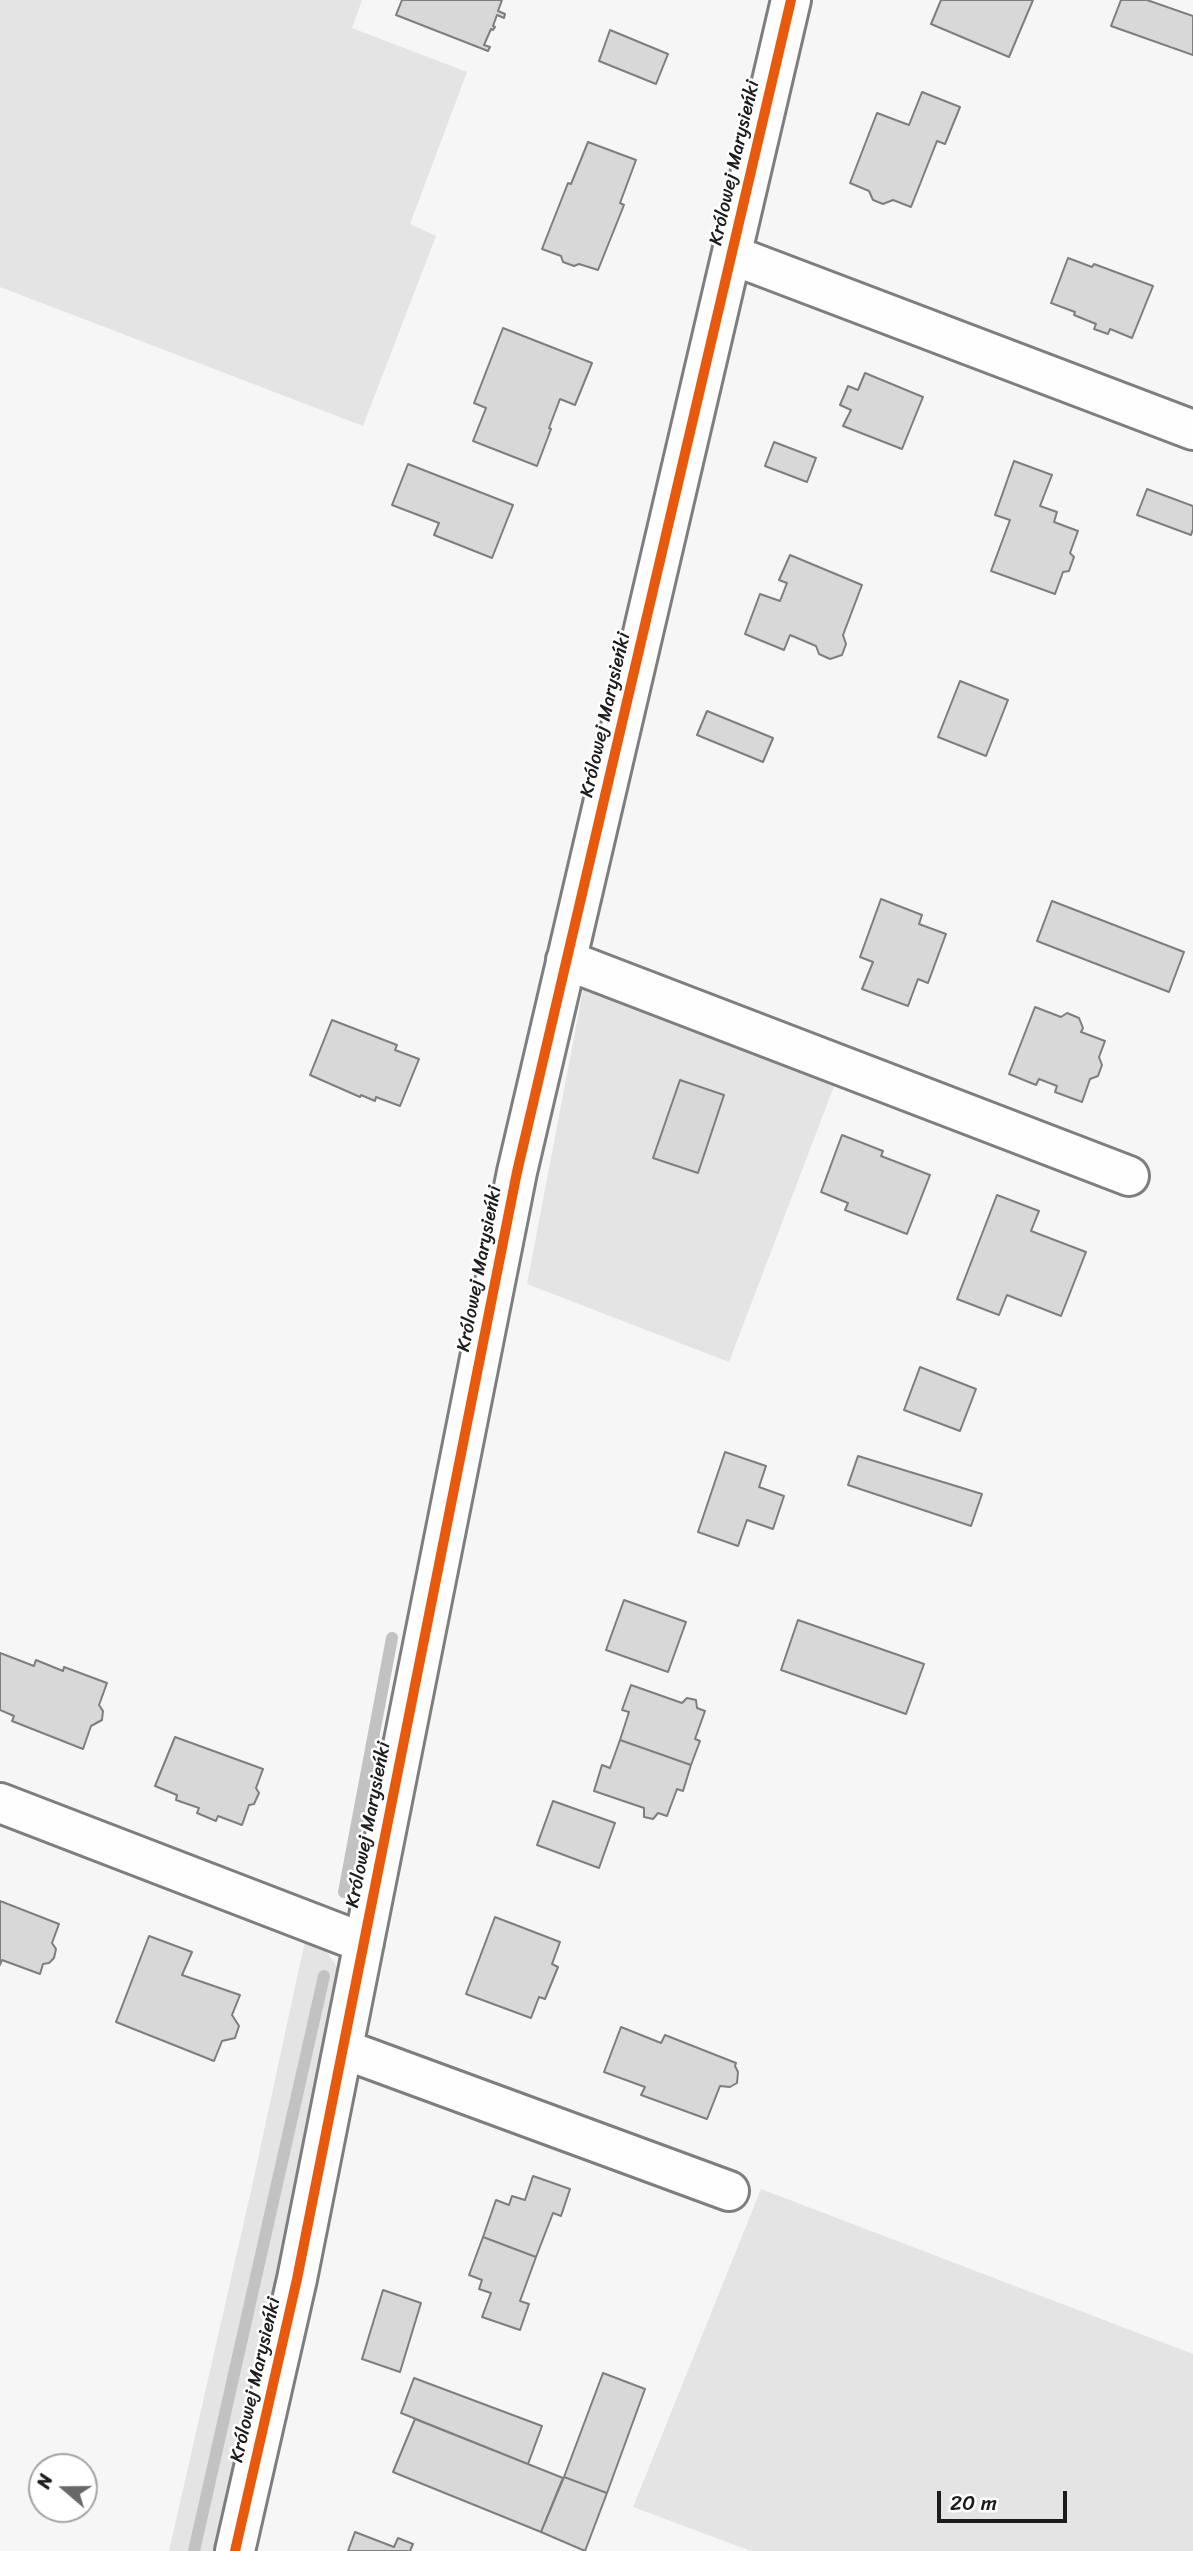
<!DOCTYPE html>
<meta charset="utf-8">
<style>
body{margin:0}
#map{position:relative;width:1193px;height:2551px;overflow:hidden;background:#f6f6f6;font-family:Sriracha,sans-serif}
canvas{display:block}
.north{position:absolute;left:28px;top:2453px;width:70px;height:70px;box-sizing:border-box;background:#fff;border:2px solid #a4a4a4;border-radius:50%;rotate:290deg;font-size:19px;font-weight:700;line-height:28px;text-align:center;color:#1c1c1c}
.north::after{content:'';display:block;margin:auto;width:24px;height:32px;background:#686868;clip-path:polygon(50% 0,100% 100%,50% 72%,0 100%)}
.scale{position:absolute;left:937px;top:2491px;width:130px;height:32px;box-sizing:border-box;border:4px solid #1c1c1c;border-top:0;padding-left:9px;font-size:21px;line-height:24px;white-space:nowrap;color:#1c1c1c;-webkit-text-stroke:5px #fff;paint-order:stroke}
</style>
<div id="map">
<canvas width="1193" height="2551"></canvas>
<div class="north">N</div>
<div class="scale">20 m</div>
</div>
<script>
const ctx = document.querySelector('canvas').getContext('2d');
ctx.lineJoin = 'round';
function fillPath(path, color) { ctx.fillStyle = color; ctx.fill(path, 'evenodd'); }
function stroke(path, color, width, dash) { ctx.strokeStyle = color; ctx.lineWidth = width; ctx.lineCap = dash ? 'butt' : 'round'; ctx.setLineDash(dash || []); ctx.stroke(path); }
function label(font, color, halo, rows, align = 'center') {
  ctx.font = font + ' Sriracha,sans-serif'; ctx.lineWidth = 5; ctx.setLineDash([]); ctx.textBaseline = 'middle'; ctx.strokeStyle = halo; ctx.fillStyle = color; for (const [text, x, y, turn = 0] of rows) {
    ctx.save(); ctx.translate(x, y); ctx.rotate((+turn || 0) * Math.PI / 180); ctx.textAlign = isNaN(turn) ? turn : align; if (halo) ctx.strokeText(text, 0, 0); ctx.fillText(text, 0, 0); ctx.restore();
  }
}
const green = new Path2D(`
 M 0,0 L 362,0 L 352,28 L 467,72 L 410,224 L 436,236 L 363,426 L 0,287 Z
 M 584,985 L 836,1081 L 729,1362 L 527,1284 Z
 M 306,1936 L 321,1943 L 341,1973 L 310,2132 L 214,2551 L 169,2551 L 253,2182 Z
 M 761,2189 L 1193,2354 L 1193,2551 L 751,2551 L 633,2507 Z`);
const stream = new Path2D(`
 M 344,1892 L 392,1638
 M 194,2551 L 324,1976`);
const building = new Path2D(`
 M 402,0 L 502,0 L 498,11 L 505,14 L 504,18 L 497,15 L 493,26 L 495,27 L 493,30 L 491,29 L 484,45 L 490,47 L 488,51 L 396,15 Z
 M 941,0 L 1033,0 L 1009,57 L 931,24 Z
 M 1121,0 L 1147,0 L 1193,16 L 1193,55 L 1111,26 Z
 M 610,30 L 668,54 L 656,84 L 599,61 Z
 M 922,92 L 960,107 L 945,144 L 937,141 L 911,207 L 893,200 L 883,204 L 873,200 L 869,191 L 850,183 L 877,113 L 909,125 Z
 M 588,142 L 636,160 L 620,203 L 624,205 L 598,270 L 579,264 L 574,266 L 563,262 L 561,256 L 542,249 L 568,183 L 571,184 Z
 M 1068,258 L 1092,267 L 1094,264 L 1153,286 L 1132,338 L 1110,329 L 1108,334 L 1094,329 L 1096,324 L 1074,315 L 1075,312 L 1051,303 Z
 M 503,328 L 592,363 L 575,405 L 560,399 L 549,428 L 551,429 L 537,466 L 473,441 L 486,408 L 474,403 Z
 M 865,373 L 923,397 L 902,449 L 843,426 L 851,410 L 840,405 L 848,386 L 858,390 Z
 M 774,442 L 816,458 L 807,482 L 765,466 Z
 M 1014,461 L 1052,475 L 1040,506 L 1057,512 L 1054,522 L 1078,531 L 1070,553 L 1074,557 L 1069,571 L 1063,572 L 1055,594 L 991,571 L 1010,520 L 995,515 Z
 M 408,464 L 513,505 L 492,558 L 434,535 L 439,523 L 392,505 Z
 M 1147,489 L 1193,506 L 1193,529 L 1191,535 L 1137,515 Z
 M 790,555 L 862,585 L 843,635 L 846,644 L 842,655 L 830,659 L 819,654 L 816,646 L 790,635 L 784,650 L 745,634 L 760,594 L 780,601 L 787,583 L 779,580 Z
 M 960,681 L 1008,700 L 986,756 L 938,737 Z
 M 707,711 L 773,738 L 763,762 L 697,735 Z
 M 881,899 L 922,915 L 919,924 L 946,934 L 928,983 L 918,979 L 908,1006 L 862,989 L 873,962 L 860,957 Z
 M 1052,901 L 1184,952 L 1169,992 L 1037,941 Z
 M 1035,1007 L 1061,1017 L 1067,1013 L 1079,1018 L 1083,1028 L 1081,1032 L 1105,1041 L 1099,1057 L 1102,1065 L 1098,1076 L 1090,1079 L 1082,1102 L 1055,1092 L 1057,1086 L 1039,1079 L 1036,1085 L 1009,1074 Z
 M 332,1020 L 397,1045 L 395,1050 L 419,1059 L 400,1106 L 376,1097 L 375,1101 L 361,1095 L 360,1097 L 310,1075 Z
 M 680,1080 L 724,1095 L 698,1173 L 653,1158 Z
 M 842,1135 L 883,1151 L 881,1156 L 930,1175 L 907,1234 L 845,1210 L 848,1203 L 821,1192 Z
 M 997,1195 L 1039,1211 L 1031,1231 L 1086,1252 L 1061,1316 L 1007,1295 L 999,1315 L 957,1299 Z
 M 920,1367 L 976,1389 L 960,1431 L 904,1410 Z
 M 725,1452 L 766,1466 L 759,1487 L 784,1496 L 773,1529 L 747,1520 L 738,1546 L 698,1532 Z
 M 858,1456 L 982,1494 L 971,1526 L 848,1485 Z
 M 624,1600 L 686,1622 L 668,1672 L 606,1650 Z
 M 798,1620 L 924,1664 L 906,1714 L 781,1670 Z
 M 0,1653 L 34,1666 L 36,1660 L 63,1671 L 64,1667 L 107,1683 L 99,1705 L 103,1711 L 102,1720 L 91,1726 L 83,1749 L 12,1721 L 14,1716 L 0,1710 Z
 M 631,1685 L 682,1703 L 687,1698 L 696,1700 L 697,1708 L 705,1711 L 695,1739 L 700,1741 L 691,1765 L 620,1740 L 629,1712 L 622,1710 Z
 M 175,1737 L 263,1769 L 256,1788 L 259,1793 L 254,1804 L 249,1805 L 242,1825 L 218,1816 L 216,1821 L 197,1813 L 199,1808 L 176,1800 L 177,1795 L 155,1786 Z
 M 620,1740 L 691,1765 L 683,1791 L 677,1789 L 667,1816 L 658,1813 L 653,1819 L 644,1817 L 644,1808 L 594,1791 L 602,1765 L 610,1768 Z
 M 553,1801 L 615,1823 L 599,1868 L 537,1845 Z
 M 0,1901 L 59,1924 L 52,1943 L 56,1949 L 54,1958 L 49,1963 L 43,1964 L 40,1974 L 2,1960 L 0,1965 Z
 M 495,1917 L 560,1942 L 552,1964 L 558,1967 L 545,1999 L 539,1997 L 531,2018 L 466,1994 Z
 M 149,1936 L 192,1952 L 182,1975 L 240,1995 L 232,2015 L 239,2026 L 235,2038 L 222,2041 L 214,2061 L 116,2022 Z
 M 621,2027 L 661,2043 L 665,2035 L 736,2063 L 735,2066 L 738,2072 L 737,2083 L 730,2087 L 720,2086 L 707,2119 L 641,2095 L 645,2087 L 604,2072 Z
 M 533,2176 L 570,2189 L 561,2216 L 553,2213 L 536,2257 L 483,2237 L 496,2200 L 509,2205 L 512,2196 L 525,2200 Z
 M 483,2237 L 536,2257 L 520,2301 L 529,2304 L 520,2330 L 482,2317 L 491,2293 L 479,2289 L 482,2280 L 469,2275 Z
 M 383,2290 L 421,2303 L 400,2372 L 362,2359 Z
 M 603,2373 L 645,2389 L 607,2493 L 564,2477 Z
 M 414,2378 L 542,2426 L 528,2464 L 401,2413 Z
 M 415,2419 L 563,2478 L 541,2532 L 393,2472 Z
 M 564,2477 L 607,2493 L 585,2551 L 541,2532 Z
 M 355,2532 L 394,2547 L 398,2538 L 413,2544 L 410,2551 L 348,2551 Z`);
const minor = new Path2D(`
 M 732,255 L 1193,430
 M 566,960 L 1129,1176
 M 0,1803 L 364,1943
 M 343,2049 L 729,2191
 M 235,2551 L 297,2279 L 517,1172 L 791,0`);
const cycleway = new Path2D(`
 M 235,2551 L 297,2279 L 517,1172 L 791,0`);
const streetNames = [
 ["Królowej Marysieńki",735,163,-77],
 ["Królowej Marysieńki",606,715,-77],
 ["Królowej Marysieńki",480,1269,-79],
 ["Królowej Marysieńki",369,1825,-79],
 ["Królowej Marysieńki",256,2380,-77]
];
fillPath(green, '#e4e4e4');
stroke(stream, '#c2c2c2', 12);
fillPath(building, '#d8d8d8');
stroke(building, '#7e7e7e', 2);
stroke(minor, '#7e7e7e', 44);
stroke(minor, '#fefefe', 38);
stroke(cycleway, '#e8590c', 10);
label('19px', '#1c1c1c', '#fff', streetNames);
</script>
